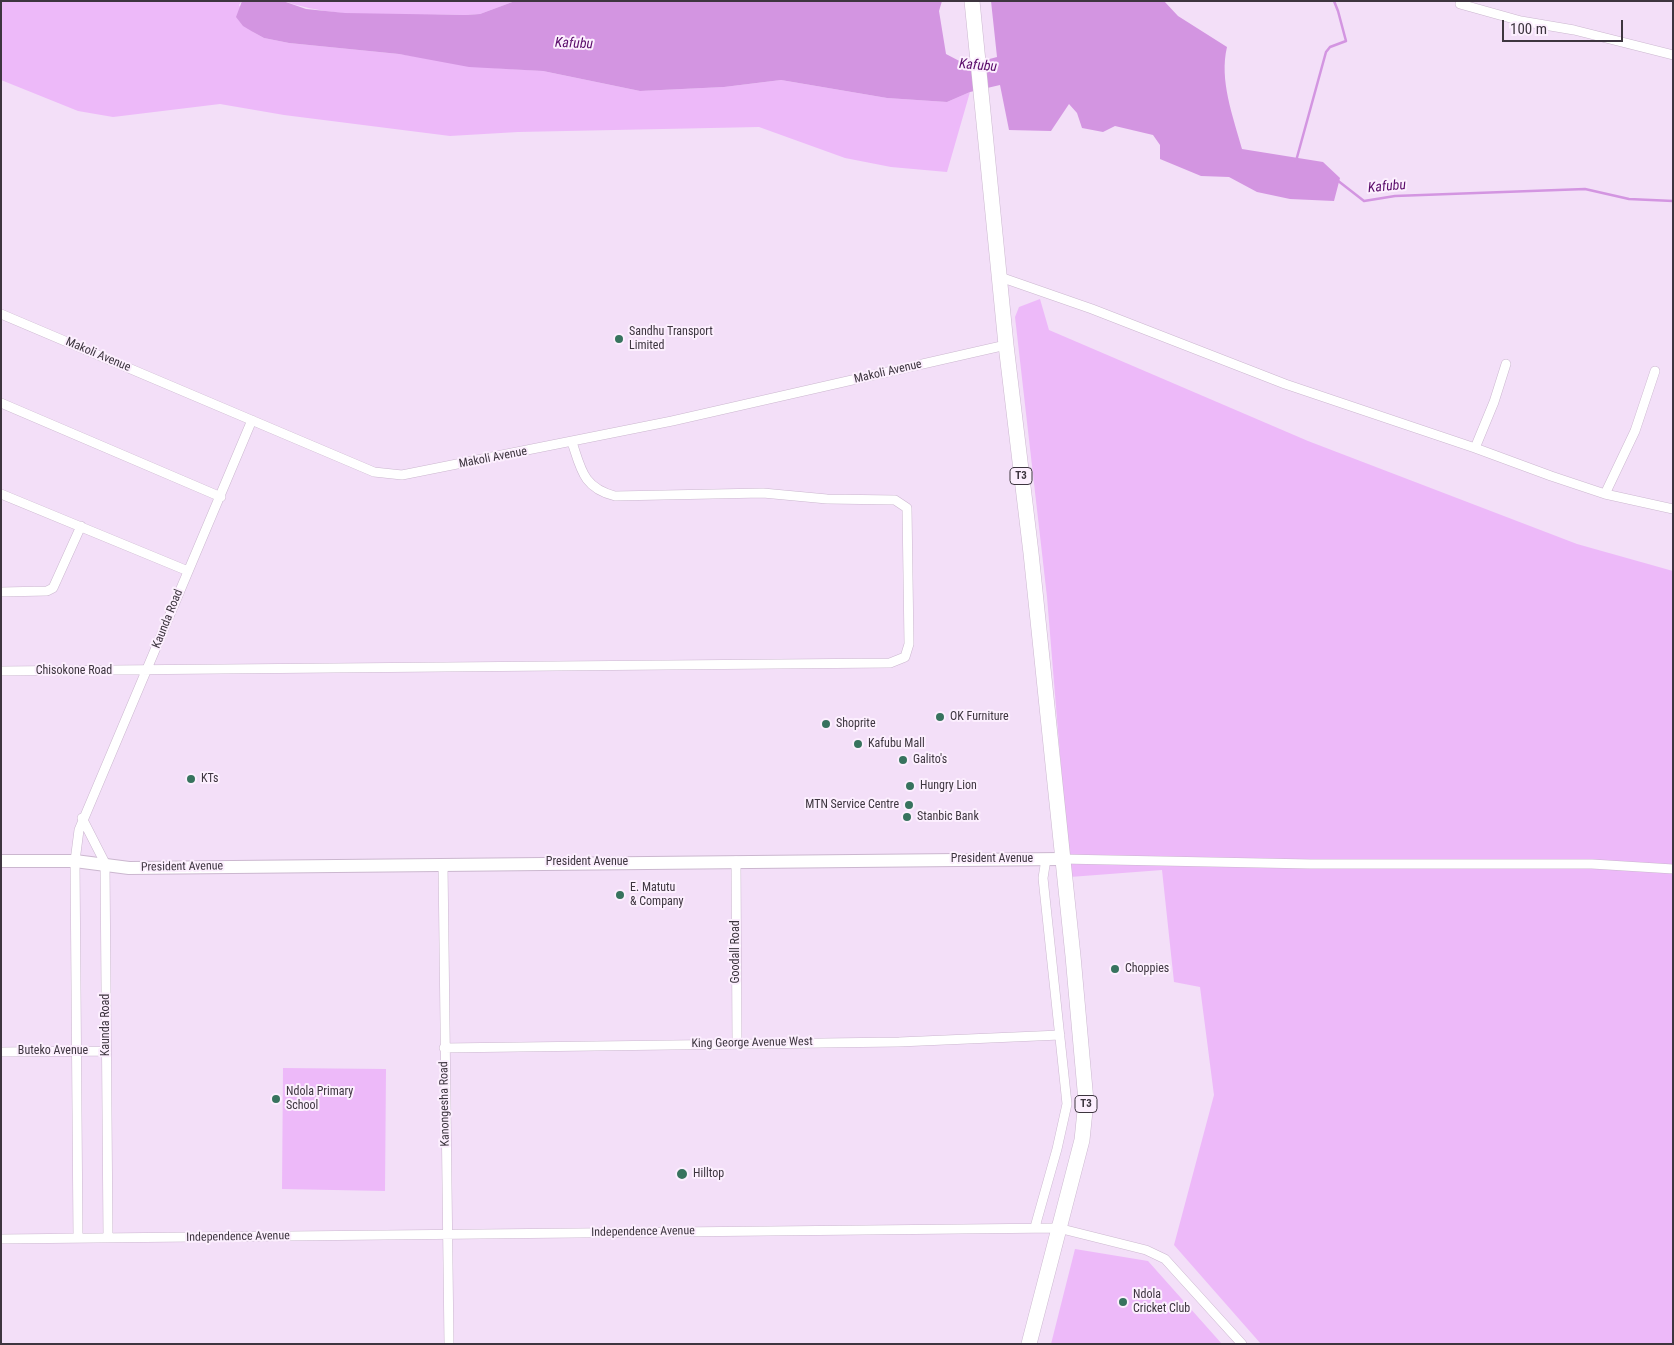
<!DOCTYPE html>
<style>
body{margin:0}
#map{position:relative;width:1674px;height:1345px;overflow:hidden;background:#f3dff8;font-family:"Roboto Condensed",sans-serif}
canvas{display:block}
.frame{position:absolute;inset:0;border:2px solid #3d353f;pointer-events:none}
.scale{position:absolute;left:1502px;top:20px;width:121px;height:22px;box-sizing:border-box;border:2px solid #3d353f;border-top:0;padding-left:6px;font-size:15px;line-height:18px;white-space:nowrap;color:#3d353f;-webkit-text-stroke:4px #fceffe;paint-order:stroke}
</style>
<div id="map">
<canvas width="1674" height="1345"></canvas>
<div class="frame"></div>
<div class="scale">100 m</div>
</div>
<script>
const ctx = document.querySelector('canvas').getContext('2d');
ctx.lineJoin = 'round';
function fillPath(path, color) { ctx.fillStyle = color; ctx.fill(path, 'evenodd'); }
function stroke(path, color, width, dash) { ctx.strokeStyle = color; ctx.lineWidth = width; ctx.lineCap = dash ? 'butt' : 'round'; ctx.setLineDash(dash || []); ctx.stroke(path); }
function label(font, color, halo, rows, align = 'center') {
  ctx.font = font + ' "Roboto Condensed",sans-serif'; ctx.lineWidth = 4; ctx.setLineDash([]); ctx.textBaseline = 'middle'; ctx.strokeStyle = halo; ctx.fillStyle = color; for (const [text, x, y, turn = 0] of rows) {
    ctx.save(); ctx.translate(x, y); ctx.rotate((+turn || 0) * Math.PI / 180); ctx.textAlign = isNaN(turn) ? turn : align; if (halo) ctx.strokeText(text, 0, 0); ctx.fillText(text, 0, 0); ctx.restore();
  }
}
const green = new Path2D(`
 M 1,1 L 242,1 L 239,5 L 253,32 L 264,38 L 289,43 L 399,54 L 494,68 L 543,71 L 640,91 L 724,87 L 781,80 L 887,98 L 947,102 L 970,92 L 947,172 L 891,167 L 845,158 L 759,127 L 518,132 L 450,136 L 284,115 L 220,104 L 113,117 L 78,111 L 1,80 Z
 M 283,1 L 515,1 L 480,14 L 466,15 C 405,13 341,21 283,1 Z
 M 1040,299 L 1049,330 L 1308,441 L 1577,544 L 1673,571 L 1673,1344 L 1261,1344 L 1174,1245 L 1214,1095 L 1200,987 L 1174,982 L 1162,870 L 1070,877 L 1047,597 L 1015,317 L 1019,307 Z
 M 283,1068 L 386,1069 L 385,1191 L 282,1189 Z
 M 1075,1249 L 1148,1261 L 1222,1344 L 1051,1344 Z`);
const water = new Path2D(`
 M 242,1 L 283,1 L 306,9 L 345,13 L 466,15 L 480,14 L 515,1 L 942,1 L 939,11 L 946,54 L 967,65 L 997,57 L 991,1 L 1164,1 L 1178,16 L 1227,47 C 1219,80 1233,116 1242,149 L 1323,162 L 1340,178 L 1334,201 L 1290,199 L 1257,192 L 1229,177 L 1201,176 L 1160,159 L 1160,145 L 1153,135 L 1115,126 L 1103,132 L 1082,128 L 1077,113 L 1069,104 L 1051,131 L 1009,130 L 1000,85 L 970,92 L 947,102 L 887,98 L 781,80 L 724,87 L 640,91 L 543,71 L 469,67 L 399,54 L 289,43 L 264,38 L 253,32 L 243,26 L 236,17 Z`);
const stream = new Path2D(`
 M 1296,161 L 1326,52 L 1330,47 L 1346,41 L 1338,11 L 1334,1
 M 1337,180 L 1364,201 L 1395,196 L 1585,189 L 1629,199 L 1673,201`);
const street = new Path2D(`
 M 1460,4 L 1521,21 L 1574,30 L 1673,55
 M 1000,277 L 1092,309 L 1285,384 L 1475,448 L 1551,476 L 1605,494 L 1673,509
 M 1,314 L 374,472 L 402,475 L 672,421 L 1006,345
 M 1,403 L 221,497
 M 1475,448 L 1494,402 L 1506,364
 M 1,494 L 188,571
 M 1605,494 L 1635,431 L 1655,371
 M 1,592 L 47,591 L 53,588 L 81,526
 M 1,671 L 890,663 L 905,657 L 909,644 L 907,508 L 895,500 L 827,499 L 763,493 L 615,496 C 583,488 581,469 572,442
 M 82,818 L 105,863 L 108,1237
 M 1062,859 L 1310,864 L 1592,864 L 1673,869
 M 736,861 L 737,1043
 M 443,864 L 449,1344
 M 444,1048 L 899,1042 L 1060,1035
 M 1,1052 L 106,1051
 M 1035,1227 L 1057,1149 L 1067,1104 L 1045,897 L 1043,878 L 1046,859
 M 78,1237 L 75,861 L 79,830 L 252,420
 M 1,1239 L 1058,1228 L 1146,1250 L 1165,1259 L 1242,1344`);
const secondary = new Path2D(`
 M 1,861 L 75,861 L 129,868 L 1062,859`);
const highway = new Path2D(`
 M 972,1 L 1006,345 L 1031,553 L 1073,956 L 1086,1101 L 1082,1140 L 1029,1344`);
const markers = [
 [619,339,5,"#37735e"],
 [940,717,5,"#37735e"],
 [826,724,5,"#37735e"],
 [858,744,5,"#37735e"],
 [903,760,5,"#37735e"],
 [191,779,5,"#37735e"],
 [910,786,5,"#37735e"],
 [909,805,5,"#37735e"],
 [907,817,5,"#37735e"],
 [620,895,5,"#37735e"],
 [1115,969,5,"#37735e"],
 [276,1099,5,"#37735e"],
 [682,1174,6,"#37735e"],
 [1123,1302,5,"#37735e"]
];
const shields = [
 [1021,476,22],
 [1086,1104,22]
];
const shieldNames = [
 ["T3",1021,476],
 ["T3",1086,1104]
];
const poiNames = [
 ["Sandhu Transport",629,332],
 ["Limited",629,346],
 ["OK Furniture",950,717],
 ["Shoprite",836,724],
 ["Kafubu Mall",868,744],
 ["Galito's",913,760],
 ["KTs",201,779],
 ["Hungry Lion",920,786],
 ["MTN Service Centre",899,805,"right"],
 ["Stanbic Bank",917,817],
 ["E. Matutu",630,888],
 ["& Company",630,902],
 ["Choppies",1125,969],
 ["Ndola Primary",286,1092],
 ["School",286,1106],
 ["Hilltop",693,1174],
 ["Ndola",1133,1295],
 ["Cricket Club",1133,1309]
];
const streetNames = [
 ["Makoli Avenue",98,355,23],
 ["Makoli Avenue",888,372,-13],
 ["Makoli Avenue",493,458,-11],
 ["Kaunda Road",168,619,-68],
 ["Chisokone Road",74,671],
 ["President Avenue",992,859],
 ["President Avenue",587,862],
 ["President Avenue",182,867,-1],
 ["Goodall Road",736,952,-90],
 ["Kaunda Road",106,1025,-90],
 ["King George Avenue West",752,1043,-1],
 ["Buteko Avenue",53,1051],
 ["Kanongesha Road",445,1104,-91],
 ["Independence Avenue",643,1232,-1],
 ["Independence Avenue",238,1237,-1]
];
const waterNames = [
 ["Kafubu",574,44,2],
 ["Kafubu",978,66,5],
 ["Kafubu",1387,187,-5]
];
fillPath(green, '#edb9f9');
fillPath(water, '#d395e1');
stroke(stream, '#d395e1', 2.5);
stroke(street, '#cbb7cf', 10);
stroke(secondary, '#cbb7cf', 14);
stroke(highway, '#cbb7cf', 16);
stroke(street, '#fff', 9);
stroke(secondary, '#fff', 12);
stroke(highway, '#fff', 15);
for (const [x, y, r, color] of markers) { const dot = new Path2D(); dot.arc(x, y, r, 0, 2 * Math.PI); ctx.fillStyle = color; ctx.fill(dot); stroke(dot, '#fceffe', 2); }
for (const [x, y, w] of shields) { const box = new Path2D(); box.roundRect(x - w / 2, y - 8.5, w, 17, 4); ctx.fillStyle = '#fceffe'; ctx.fill(box); stroke(box, '#3d353f', 1); }
label('bold 11px', '#3d353f', null, shieldNames);
label('12px', '#3d353f', '#fceffe', poiNames, 'left');
label('12px', '#3d353f', '#fceffe', streetNames);
label('italic 14px', '#5a0b6a', '#fceffe', waterNames);
</script>
